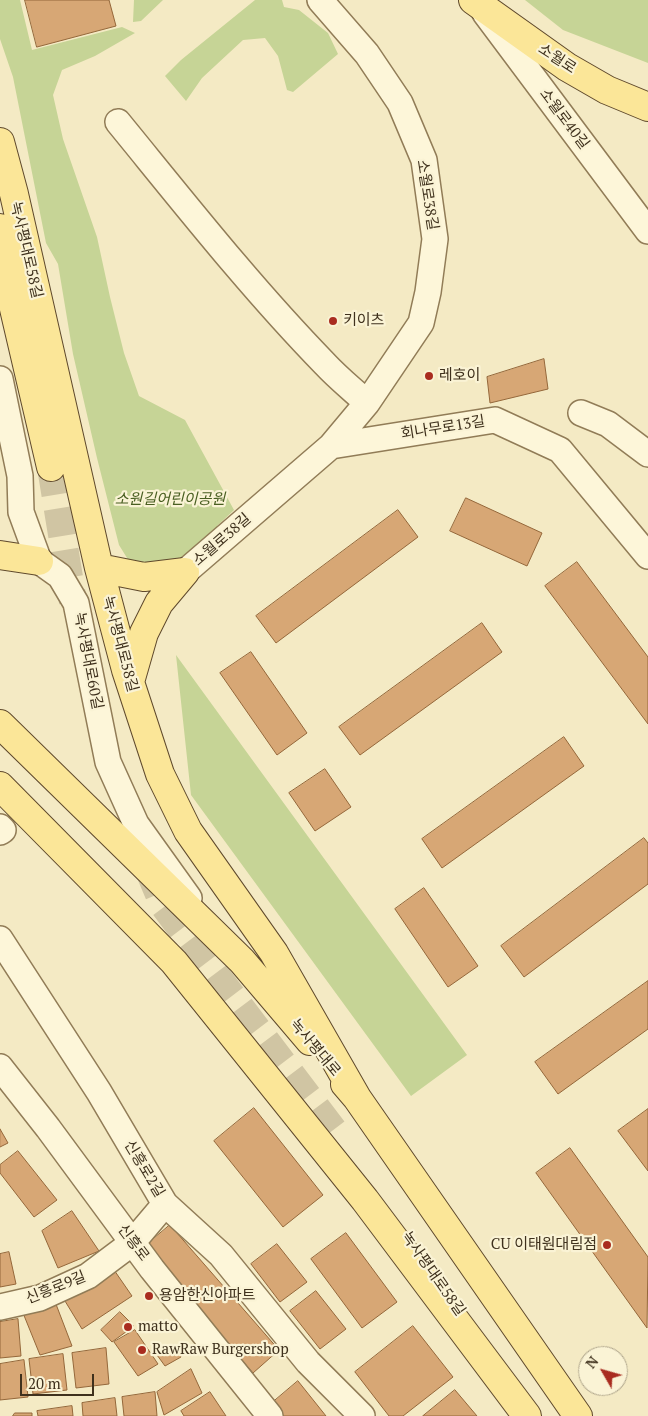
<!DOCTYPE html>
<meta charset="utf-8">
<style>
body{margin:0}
#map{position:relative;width:648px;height:1416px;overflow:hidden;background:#f4eac4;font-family:"PT Serif",serif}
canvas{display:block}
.north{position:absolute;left:578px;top:1346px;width:50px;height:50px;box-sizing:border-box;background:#faf3d5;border:1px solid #afa58b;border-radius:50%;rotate:308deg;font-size:14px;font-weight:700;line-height:20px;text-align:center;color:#3f311d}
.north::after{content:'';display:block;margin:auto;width:18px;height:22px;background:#a92c1f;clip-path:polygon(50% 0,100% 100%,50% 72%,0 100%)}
.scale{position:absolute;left:20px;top:1374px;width:74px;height:22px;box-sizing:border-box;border:2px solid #3f311d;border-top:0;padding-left:6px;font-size:15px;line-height:18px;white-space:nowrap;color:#3f311d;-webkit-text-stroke:4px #faf3d5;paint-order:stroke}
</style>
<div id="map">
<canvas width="648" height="1416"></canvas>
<div class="north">N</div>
<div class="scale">20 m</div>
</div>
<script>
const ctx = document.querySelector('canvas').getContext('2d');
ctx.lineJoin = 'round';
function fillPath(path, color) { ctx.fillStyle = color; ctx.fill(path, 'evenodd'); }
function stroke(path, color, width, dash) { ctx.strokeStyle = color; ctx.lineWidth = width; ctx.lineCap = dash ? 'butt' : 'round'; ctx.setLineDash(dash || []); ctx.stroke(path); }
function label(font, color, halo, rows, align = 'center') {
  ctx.font = font + ' "PT Serif","Noto Sans KR",serif'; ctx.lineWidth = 4.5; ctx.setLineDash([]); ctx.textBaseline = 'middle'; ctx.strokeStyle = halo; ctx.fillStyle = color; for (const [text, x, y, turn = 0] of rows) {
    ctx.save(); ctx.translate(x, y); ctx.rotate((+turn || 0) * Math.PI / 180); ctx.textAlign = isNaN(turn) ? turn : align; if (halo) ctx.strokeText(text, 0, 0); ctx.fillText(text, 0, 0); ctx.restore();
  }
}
const green = new Path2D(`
 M 0,0 L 20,0 L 32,50 L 122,27 L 135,33 L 95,56 L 62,70 L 53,95 L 63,139 L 97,237 L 110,297 L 124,353 L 139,396 L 185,420 L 234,510 L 217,526 L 219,533 L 181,563 L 132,566 L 119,545 L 97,458 L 73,354 L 58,264 L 46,243 L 13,77 L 0,39 Z
 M 134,0 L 163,0 L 141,21 L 133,22 Z
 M 255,0 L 282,0 L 284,7 L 299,10 L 328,33 L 338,54 L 293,92 L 287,90 L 278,56 L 265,38 L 243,40 L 202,78 L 186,101 L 165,76 L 181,60 Z
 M 525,0 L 648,0 L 648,63 L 563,30 Z
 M 176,655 L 467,1055 L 411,1096 L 191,795 Z`);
const building = new Path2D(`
 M 25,0 L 109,0 L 116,26 L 37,47 Z
 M 544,359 L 548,389 L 490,403 L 487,377 Z
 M 466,498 L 542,533 L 527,566 L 450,531 Z
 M 398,510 L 418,537 L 276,643 L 256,616 Z
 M 577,562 L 648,657 L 648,724 L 545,586 Z
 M 482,623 L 502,652 L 360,755 L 339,727 Z
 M 251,652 L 307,733 L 277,755 L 220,673 Z
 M 564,737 L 584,766 L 442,868 L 422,839 Z
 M 325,769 L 351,807 L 315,831 L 289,793 Z
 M 644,838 L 648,843 L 648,884 L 524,977 L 501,946 Z
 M 424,888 L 478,966 L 448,987 L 395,909 Z
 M 648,981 L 648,1029 L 558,1094 L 535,1062 Z
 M 254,1108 L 323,1195 L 283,1227 L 214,1141 Z
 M 648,1109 L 648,1171 L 618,1131 Z
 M 0,1129 L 8,1143 L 0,1147 Z
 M 570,1148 L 648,1257 L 647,1328 L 536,1173 Z
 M 18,1151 L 57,1200 L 34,1217 L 0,1173 L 0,1165 Z
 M 72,1211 L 99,1251 L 58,1268 L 42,1231 Z
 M 170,1225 L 279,1350 L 253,1373 L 144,1247 Z
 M 346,1233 L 397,1302 L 362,1328 L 311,1259 Z
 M 277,1244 L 307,1282 L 280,1302 L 251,1264 Z
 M 9,1252 L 16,1284 L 0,1287 L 0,1254 Z
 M 112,1267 L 132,1296 L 82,1329 L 65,1301 Z
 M 316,1291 L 346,1329 L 320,1349 L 290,1311 Z
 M 54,1299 L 72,1346 L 40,1355 L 23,1313 Z
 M 120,1312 L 134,1326 L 112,1342 L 101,1330 Z
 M 18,1319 L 21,1356 L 0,1358 L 0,1322 Z
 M 413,1326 L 453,1377 L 403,1416 L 389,1416 L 355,1372 Z
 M 135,1330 L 158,1364 L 138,1376 L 114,1342 Z
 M 174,1345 L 181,1357 L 165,1366 L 157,1355 Z
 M 106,1348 L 109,1384 L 76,1388 L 72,1353 Z
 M 63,1354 L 67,1390 L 33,1394 L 29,1359 Z
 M 24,1360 L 28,1397 L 0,1400 L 0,1364 Z
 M 191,1369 L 202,1393 L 164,1415 L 157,1392 Z
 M 298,1381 L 326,1416 L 282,1416 L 272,1403 Z
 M 455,1390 L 477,1416 L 423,1416 Z
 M 155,1392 L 157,1416 L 124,1416 L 122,1397 Z
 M 210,1392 L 226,1416 L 184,1416 L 181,1411 Z
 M 115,1398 L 117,1416 L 83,1416 L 82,1403 Z
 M 72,1406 L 73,1416 L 38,1416 L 37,1411 Z
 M 15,1413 L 32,1413 L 32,1416 L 13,1416 Z`);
const majorTunnel = new Path2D(`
 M 51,467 L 73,602
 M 148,868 L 164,906 L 334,1131`);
const minor = new Path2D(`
 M 485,13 L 648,231
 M 118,122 C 185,204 251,288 325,364 C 338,378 353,390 367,403
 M 0,379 L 20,476 L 21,512 L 39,561 L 60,576 L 76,603 L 108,762 L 136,824 L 189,898
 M 581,413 L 608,424 L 648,454
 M 331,446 L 495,420 L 560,450 L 648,556
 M 185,572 L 331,446 L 367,403 L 421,323 L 428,292 L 435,239 L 424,160 L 400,103 L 367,54 L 320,0
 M 0,827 L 3,830 L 0,832
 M 0,939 L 99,1092 L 165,1204 L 221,1255 L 308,1362 L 362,1416
 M 0,1067 L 48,1128 L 152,1269 L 270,1416
 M 0,1307 L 40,1298 L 88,1276 L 132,1243 L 165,1204`);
const major = new Path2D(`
 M 473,0 L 567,67 L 607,90 L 648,107
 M 0,142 L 14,194 L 99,568 L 126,670 L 160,774 L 188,831 L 274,953 L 357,1098
 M 0,228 L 8,283 L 51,467
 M 0,555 L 39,561
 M 99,568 L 144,577 L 185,572 L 159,603 L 144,633 L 130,682
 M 0,724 L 242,961 L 310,1041
 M 0,786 L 174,962 L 365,1200 L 527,1416
 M 345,1084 L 357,1098 L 578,1416`);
const markers = [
 [333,321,5,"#a92c1f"],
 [429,376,5,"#a92c1f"],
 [607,1245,5,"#a92c1f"],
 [149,1296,5,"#a92c1f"],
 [128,1327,5,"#a92c1f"],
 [142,1350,5,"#a92c1f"]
];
const streetNames = [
 ["소월로",557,59,33],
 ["소월로40길",564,119,53],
 ["소월로38길",427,195,81],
 ["녹사평대로58길",26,250,77],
 ["회나무로13길",443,428,-9],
 ["소월로38길",222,540,-41],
 ["녹사평대로58길",120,644,75],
 ["녹사평대로60길",88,661,79],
 ["녹사평대로",315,1048,50],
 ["신흥로2길",144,1169,59],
 ["신흥로",133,1243,53],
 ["녹사평대로58길",433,1274,55],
 ["신흥로9길",56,1288,-22]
];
const poiNames = [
 ["키이츠",343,321],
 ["레호이",439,376],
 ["CU 이태원대림점",597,1245,"right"],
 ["용암한신아파트",159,1296],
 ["matto",138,1327],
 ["RawRaw Burgershop",152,1350]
];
const parkNames = [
 ["소원길어린이공원",170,500]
];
fillPath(green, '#c6d496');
fillPath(building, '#d7a775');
stroke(building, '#94673a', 1);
stroke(majorTunnel, '#d0c5a3', 28, [28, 14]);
stroke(minor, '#917c57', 28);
stroke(major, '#5f492c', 30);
stroke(minor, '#fdf6d9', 25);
stroke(major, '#fbe698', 28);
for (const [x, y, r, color] of markers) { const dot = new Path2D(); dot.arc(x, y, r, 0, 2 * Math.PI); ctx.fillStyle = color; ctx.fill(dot); stroke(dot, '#faf3d5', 2); }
label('15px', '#3f311d', '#faf3d5', streetNames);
label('15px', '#3f311d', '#faf3d5', poiNames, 'left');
label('italic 15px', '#495f21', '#faf3d5', parkNames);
</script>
